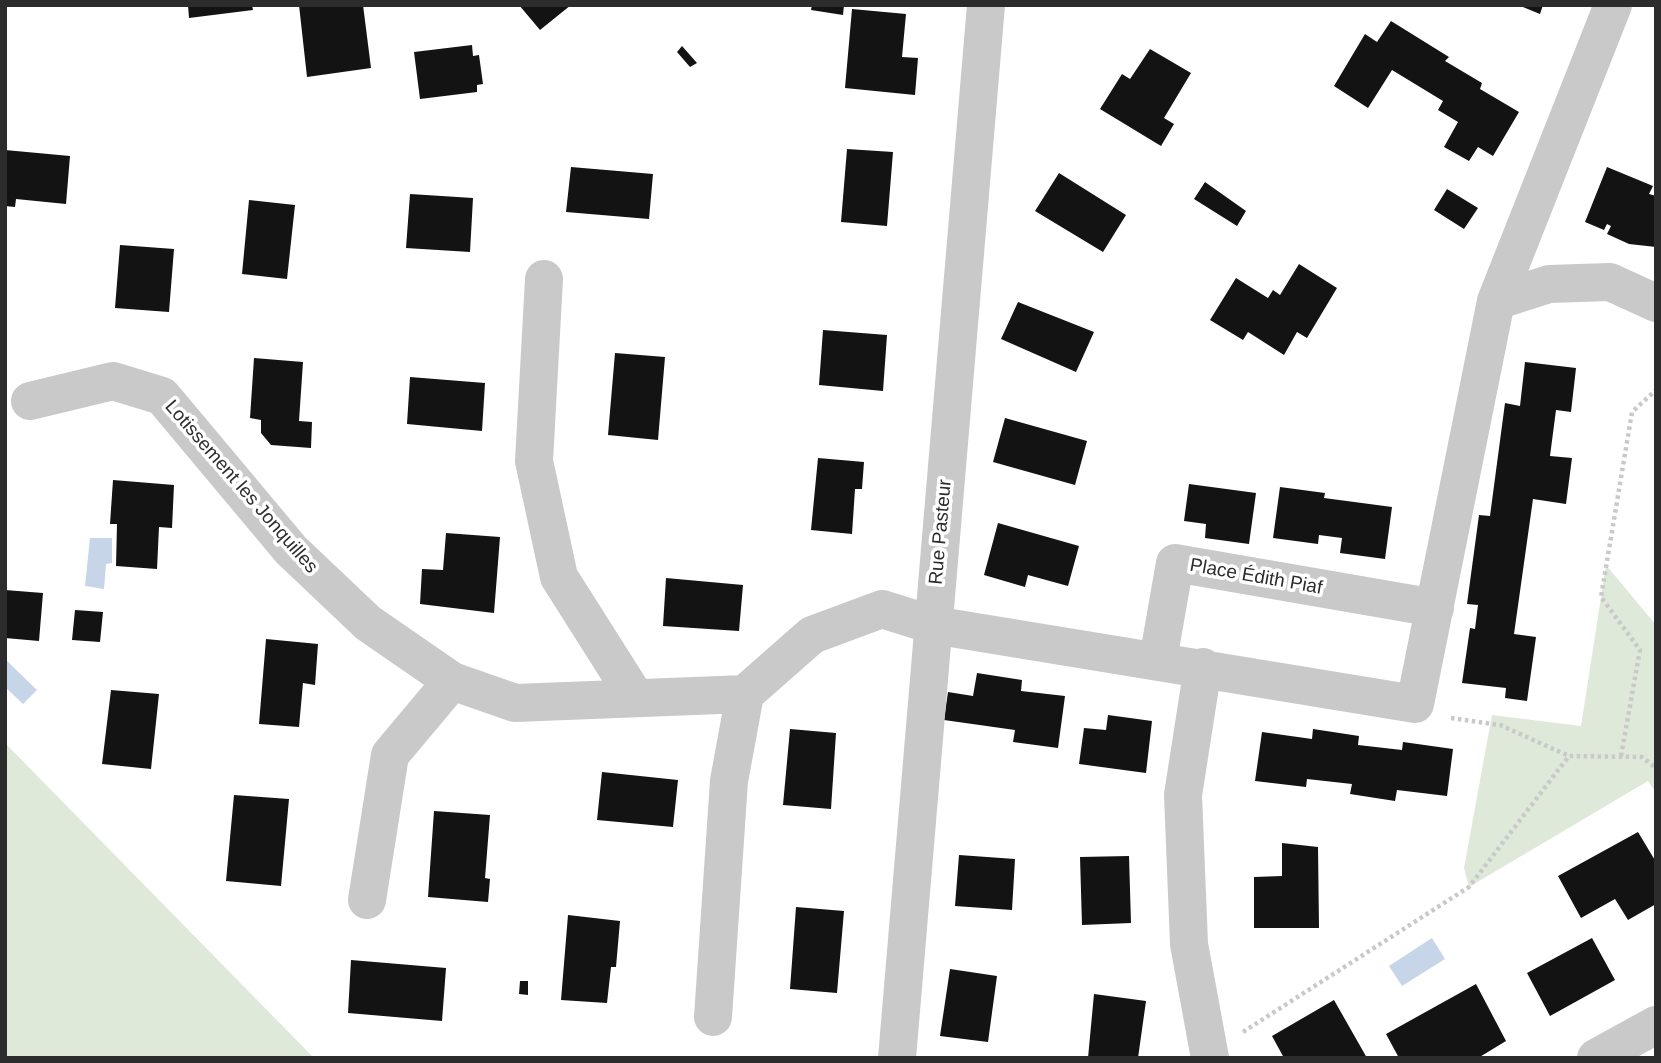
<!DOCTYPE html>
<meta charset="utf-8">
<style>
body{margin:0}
#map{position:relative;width:1661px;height:1063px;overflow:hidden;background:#fff;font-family:Helvetica,sans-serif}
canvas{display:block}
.frame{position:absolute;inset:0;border:7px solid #2c2c2c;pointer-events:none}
</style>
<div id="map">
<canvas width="1661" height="1063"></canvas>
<div class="frame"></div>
</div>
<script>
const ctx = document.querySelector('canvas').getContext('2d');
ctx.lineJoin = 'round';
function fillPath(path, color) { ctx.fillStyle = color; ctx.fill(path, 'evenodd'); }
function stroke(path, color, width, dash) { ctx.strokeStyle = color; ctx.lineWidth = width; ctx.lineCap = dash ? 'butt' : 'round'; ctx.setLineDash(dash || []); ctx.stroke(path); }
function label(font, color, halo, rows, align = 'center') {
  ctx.font = font + ' Helvetica,sans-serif'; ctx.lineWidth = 7; ctx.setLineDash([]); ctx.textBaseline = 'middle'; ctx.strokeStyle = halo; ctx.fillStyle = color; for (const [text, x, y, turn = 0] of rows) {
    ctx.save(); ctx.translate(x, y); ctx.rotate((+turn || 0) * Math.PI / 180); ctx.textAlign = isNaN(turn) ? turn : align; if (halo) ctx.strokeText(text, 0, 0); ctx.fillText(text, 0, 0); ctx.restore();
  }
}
const green = new Path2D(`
 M 1606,565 L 1656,625 L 1656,793 L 1648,781 L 1469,887 L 1464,868 L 1492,715 L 1581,726 Z
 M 5,743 L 314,1058 L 5,1058 Z`);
const water = new Path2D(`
 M 90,538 L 112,538 L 112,563 L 106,564 L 104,589 L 85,586 Z
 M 5,659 L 37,690 L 23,704 L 5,687 Z
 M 1432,938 L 1445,959 L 1402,986 L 1389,966 Z`);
const building = new Path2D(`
 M 188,5 L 252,5 L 253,10 L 189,18 Z
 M 299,5 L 363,5 L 371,68 L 307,77 Z
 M 519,5 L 571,5 L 540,30 Z
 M 812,5 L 844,5 L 843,15 L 811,10 Z
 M 1518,5 L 1543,5 L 1540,14 Z
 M 852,9 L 906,14 L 902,57 L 918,58 L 915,95 L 845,88 Z
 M 1391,21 L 1449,57 L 1445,61 L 1482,83 L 1480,89 L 1519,112 L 1493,156 L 1478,147 L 1469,161 L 1444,147 L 1458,122 L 1438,110 L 1443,101 L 1392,70 L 1368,108 L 1334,86 L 1365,34 L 1377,42 Z
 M 472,45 L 473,56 L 479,55 L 483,84 L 477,85 L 477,92 L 420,99 L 414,52 Z
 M 682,46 L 697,63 L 690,67 L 677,52 Z
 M 1150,49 L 1191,73 L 1164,118 L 1174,124 L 1161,146 L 1100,109 L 1122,74 L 1130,79 Z
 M 847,149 L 893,152 L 887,226 L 841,222 Z
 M 5,150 L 70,156 L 66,204 L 16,199 L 15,207 L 5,206 Z
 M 571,167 L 653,174 L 649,219 L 566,212 Z
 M 1607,167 L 1653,186 L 1649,194 L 1656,196 L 1656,247 L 1629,244 L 1607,234 L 1611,226 L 1607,224 L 1604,230 L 1585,222 Z
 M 1059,173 L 1126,215 L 1103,252 L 1035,211 Z
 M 1205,182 L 1246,211 L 1237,226 L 1194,199 Z
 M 1447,189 L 1478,208 L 1464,229 L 1434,210 Z
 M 410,194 L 473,198 L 470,252 L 406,248 Z
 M 249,200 L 295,205 L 287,279 L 242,274 Z
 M 120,245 L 174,249 L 169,312 L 115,308 Z
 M 1299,264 L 1337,288 L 1307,338 L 1297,332 L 1284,355 L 1248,332 L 1243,340 L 1210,320 L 1236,278 L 1268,298 L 1273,290 L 1280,295 Z
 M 1018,302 L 1094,332 L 1076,372 L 1001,339 Z
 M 823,330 L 887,335 L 883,391 L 819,385 Z
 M 615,353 L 665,357 L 658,440 L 608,435 Z
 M 254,358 L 303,362 L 299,421 L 312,422 L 311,448 L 271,445 L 261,433 L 261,420 L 250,418 Z
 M 1525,362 L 1576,368 L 1571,412 L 1556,410 L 1550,456 L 1572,458 L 1566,504 L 1533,499 L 1514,634 L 1536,637 L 1527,701 L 1505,698 L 1506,688 L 1462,683 L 1470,628 L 1475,629 L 1478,605 L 1467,604 L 1479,515 L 1490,516 L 1505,403 L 1520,406 Z
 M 410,377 L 485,383 L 482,431 L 407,424 Z
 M 1005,418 L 1087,441 L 1075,485 L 993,462 Z
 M 818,458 L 864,462 L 862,489 L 855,489 L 852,534 L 811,530 Z
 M 113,480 L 174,485 L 172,528 L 159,527 L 157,569 L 116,566 L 117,524 L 110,524 Z
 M 1189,484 L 1256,493 L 1249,544 L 1205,538 L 1206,524 L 1184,521 Z
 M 1280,487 L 1325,493 L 1324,498 L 1392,507 L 1385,559 L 1340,553 L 1342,538 L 1319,535 L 1318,544 L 1273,538 Z
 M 998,523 L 1079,546 L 1068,586 L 1028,575 L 1025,587 L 984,575 Z
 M 446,533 L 500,537 L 494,613 L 420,604 L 422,569 L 443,570 Z
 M 666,578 L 743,585 L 739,631 L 663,626 Z
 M 5,590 L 43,593 L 39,641 L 5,638 Z
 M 75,610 L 103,612 L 100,642 L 72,640 Z
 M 266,639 L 318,644 L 315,685 L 303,683 L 299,727 L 259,724 Z
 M 977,673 L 1022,680 L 1021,691 L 1065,696 L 1058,748 L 1013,742 L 1015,730 L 944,720 L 948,692 L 973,696 Z
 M 111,690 L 159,694 L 151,769 L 102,764 Z
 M 1108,715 L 1152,721 L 1146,773 L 1079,764 L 1084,728 L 1106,730 Z
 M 790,729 L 836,733 L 831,809 L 783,805 Z
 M 1313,729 L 1359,736 L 1358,745 L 1402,750 L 1403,742 L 1453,749 L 1447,796 L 1397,790 L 1395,801 L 1350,794 L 1352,784 L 1307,779 L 1306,787 L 1255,781 L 1262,732 L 1312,739 Z
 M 602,772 L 678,780 L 673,827 L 597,820 Z
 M 234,795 L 289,799 L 281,886 L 226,881 Z
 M 434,811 L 490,815 L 485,878 L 490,879 L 488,902 L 428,897 Z
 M 1638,832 L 1656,862 L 1656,904 L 1628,920 L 1615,899 L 1581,918 L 1558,876 Z
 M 1282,843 L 1318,847 L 1319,928 L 1254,928 L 1254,877 L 1282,876 Z
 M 959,855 L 1015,859 L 1012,910 L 955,906 Z
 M 1129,856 L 1131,923 L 1082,925 L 1080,857 Z
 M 796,907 L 844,911 L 837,993 L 790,989 Z
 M 568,915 L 620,921 L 616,967 L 611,967 L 607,1003 L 561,1000 Z
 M 1592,938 L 1615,980 L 1550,1016 L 1527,973 Z
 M 351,960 L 446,968 L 442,1021 L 348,1013 Z
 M 950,969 L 997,976 L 988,1042 L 940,1036 Z
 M 520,981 L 528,981 L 528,995 L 519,994 Z
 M 1476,984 L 1506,1041 L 1478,1058 L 1399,1058 L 1386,1034 Z
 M 1094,994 L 1146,1001 L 1138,1058 L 1088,1058 Z
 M 1334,1000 L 1367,1058 L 1284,1058 L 1272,1036 Z`);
const path = new Path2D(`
 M 1451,718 L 1500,725 L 1569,756
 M 1621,756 L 1640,650 L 1601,597 L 1632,412 L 1656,390
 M 1243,1032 L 1469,887 L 1569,756 L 1642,757 L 1656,768`);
const minor = new Path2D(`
 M 544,279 L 534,461 L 559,577 L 635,697
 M 1496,301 L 1549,284 L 1610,282 L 1656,303
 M 30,401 L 113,381 L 162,396 L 291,550 L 368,623 L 452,681 L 515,703 L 745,694 L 812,635 L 882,609 L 933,625 L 1415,704 L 1496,301 L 1613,5
 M 1158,660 L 1175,563 L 1435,608
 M 1203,667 L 1183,795 L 1189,944 L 1210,1058
 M 367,900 L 390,755 L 452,681
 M 713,1017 L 729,781 L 745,694
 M 897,1058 L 986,5
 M 1596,1058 L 1656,1025`);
const streetNames = [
 ["Lotissement les Jonquilles",241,487,49],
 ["Rue Pasteur",941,532,-85],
 ["Place Édith Piaf",1256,577,10]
];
fillPath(green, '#dfe9da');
fillPath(water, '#c7d5e9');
fillPath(building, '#131313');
stroke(path, '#c9c9c9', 4.5, [3.5, 3.5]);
stroke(minor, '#c9c9c9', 38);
label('19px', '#2c2c2c', '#fff', streetNames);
</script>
